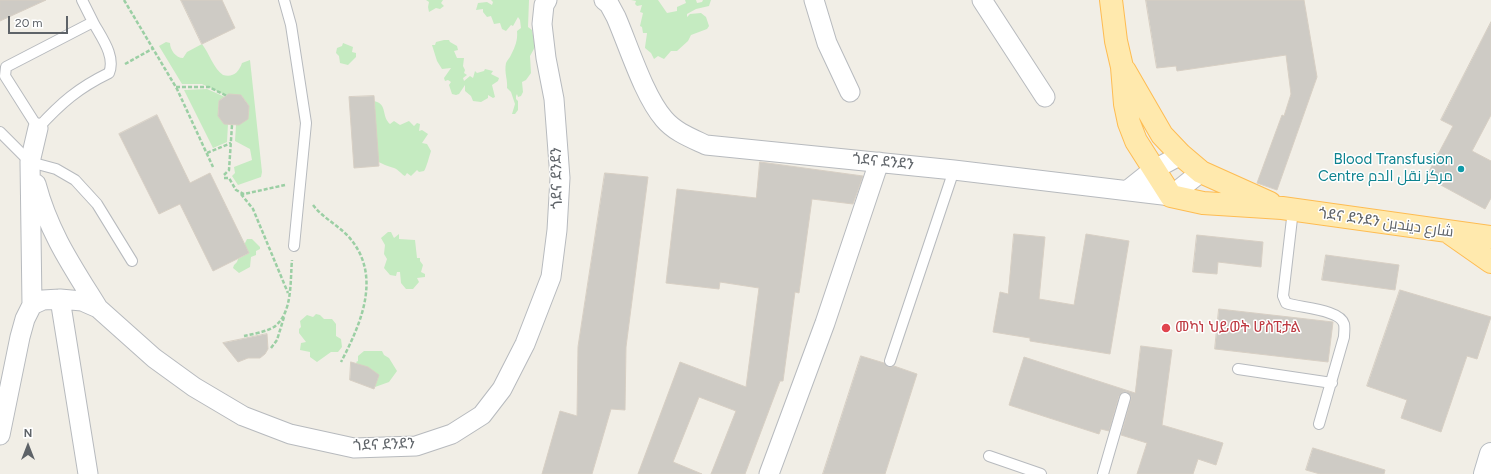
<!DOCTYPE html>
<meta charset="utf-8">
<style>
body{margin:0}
#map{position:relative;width:1491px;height:474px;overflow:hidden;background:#f1eee6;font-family:Figtree,sans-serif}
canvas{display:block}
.north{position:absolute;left:8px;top:426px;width:40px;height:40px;-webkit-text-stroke:3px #fff;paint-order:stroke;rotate:0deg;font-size:11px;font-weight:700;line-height:16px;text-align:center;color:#5e6368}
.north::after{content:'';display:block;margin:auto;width:14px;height:18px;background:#5e6368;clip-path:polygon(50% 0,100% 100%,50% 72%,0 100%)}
.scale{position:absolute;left:8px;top:16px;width:60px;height:18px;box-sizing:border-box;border:2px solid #5e6368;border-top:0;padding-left:5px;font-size:12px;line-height:14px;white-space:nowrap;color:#5e6368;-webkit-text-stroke:3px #fff;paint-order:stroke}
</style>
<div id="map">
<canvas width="1491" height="474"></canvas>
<div class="north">N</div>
<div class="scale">20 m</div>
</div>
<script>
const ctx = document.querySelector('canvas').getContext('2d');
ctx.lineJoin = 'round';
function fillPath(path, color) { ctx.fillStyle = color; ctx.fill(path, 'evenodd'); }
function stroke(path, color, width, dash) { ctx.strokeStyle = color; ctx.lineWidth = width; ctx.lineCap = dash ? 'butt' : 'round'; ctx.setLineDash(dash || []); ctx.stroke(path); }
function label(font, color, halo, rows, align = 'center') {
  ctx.font = font + ' Figtree,Cairo,"Noto Sans Ethiopic",sans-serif'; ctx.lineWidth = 3; ctx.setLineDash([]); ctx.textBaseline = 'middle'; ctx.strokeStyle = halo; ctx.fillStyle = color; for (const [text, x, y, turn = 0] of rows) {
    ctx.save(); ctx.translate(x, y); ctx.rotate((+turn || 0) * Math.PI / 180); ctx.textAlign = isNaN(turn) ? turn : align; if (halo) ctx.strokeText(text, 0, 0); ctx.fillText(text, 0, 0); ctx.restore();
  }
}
const green = new Path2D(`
 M 426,0 L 443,0 L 441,3 L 444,6 L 440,9 L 436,8 L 429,12 L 428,7 L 429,2 Z
 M 491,0 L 529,0 L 528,27 L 532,30 L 535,47 L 530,56 L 531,73 L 526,80 L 522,82 L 523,92 L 521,96 L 518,97 L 517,94 L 516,96 L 516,99 L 518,101 L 518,110 L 515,114 L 512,114 L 515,104 L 511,92 L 507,88 C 508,80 504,73 506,63 C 507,60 510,58 511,55 C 515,47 518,40 517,31 L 521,28 L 520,20 L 518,17 L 513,26 L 511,25 L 506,31 L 502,29 L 500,23 L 494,24 L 491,16 L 487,17 L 483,12 L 483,9 L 476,10 L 478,3 L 487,2 L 492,5 L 493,2 Z
 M 631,0 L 658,0 L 667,13 L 677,11 L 677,7 L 686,3 L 685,0 L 696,0 L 697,3 L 702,2 L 703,0 L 711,0 L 709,6 L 696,9 L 687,14 L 687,17 L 690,14 L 701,13 L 706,17 L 709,26 L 707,29 L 691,35 L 688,41 L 677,51 L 671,51 L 664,59 L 658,56 L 654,59 L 651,53 L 645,48 C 645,47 647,34 647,33 L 643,33 L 642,27 L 640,26 L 643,13 L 640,12 L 642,5 L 637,6 L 635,4 L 636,1 Z
 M 444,40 L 449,40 L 450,42 L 457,46 L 458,50 L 454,51 L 457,58 L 464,58 L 463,66 L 465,70 L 464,73 L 467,75 L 463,78 L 464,81 L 470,76 L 473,78 L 475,71 L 477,73 L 484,71 L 485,69 L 493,71 L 491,74 L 499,78 L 498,81 L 492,85 L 495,97 L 493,98 L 488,95 L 488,98 L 481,102 L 473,101 L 471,96 L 465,91 L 465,85 L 459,94 L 456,95 L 452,94 L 449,85 L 451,82 L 448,80 L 445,81 L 444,78 L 451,68 L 442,69 L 437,61 L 432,45 L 435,45 L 436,42 Z
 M 166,42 L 170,43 C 170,50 176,58 183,58 L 187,52 L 202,44 C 209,53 214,69 223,75 C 233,78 239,72 242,63 L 250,60 L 262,172 L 261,177 L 238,185 L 232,176 L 235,173 L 234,167 L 252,160 L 250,149 L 235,141 L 236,125 L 249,106 L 241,95 L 227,96 L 202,84 L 182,84 L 159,46 Z
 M 343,43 L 353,47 L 352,52 L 356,53 L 356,57 L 348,65 L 340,63 L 339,56 L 336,53 L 337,48 L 342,46 Z
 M 207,89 L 225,97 L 219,101 L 218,116 L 225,124 L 228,124 L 227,142 L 213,148 L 184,90 Z
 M 374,101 C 388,104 381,116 390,124 L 394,121 L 400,125 L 409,121 L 414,126 L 417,123 L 420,124 L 419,131 L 422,130 L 428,134 L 422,143 L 427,144 L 431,151 C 430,154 426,169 424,171 L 419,172 L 417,170 L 411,176 L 407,173 L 405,176 C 401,174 399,170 394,168 C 387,166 383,164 376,161 Z
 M 388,232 L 391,232 L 394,238 L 399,234 L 399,239 L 415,240 L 417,258 L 420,258 L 420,261 L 423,265 L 421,272 L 425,274 L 425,277 L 417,278 L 419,282 L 413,289 L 406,289 L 401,283 L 400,272 L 397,272 L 396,276 L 390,275 L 384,268 L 387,259 L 384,254 L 385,245 L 381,238 Z
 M 247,239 L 252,239 L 260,247 L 260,249 L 256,251 L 256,255 L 251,257 L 250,267 L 239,273 L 233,268 L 234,265 L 237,262 L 238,259 L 249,253 L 244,245 Z
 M 316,314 L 320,315 L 324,319 L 332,319 L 336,324 L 336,336 L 341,339 L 342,347 L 338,352 L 331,352 L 317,362 L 310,357 L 310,352 L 300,350 L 301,343 L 306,342 L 299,333 L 299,329 L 301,327 L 300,321 L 307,315 L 313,317 Z
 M 364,351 L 382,351 L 384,355 L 389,358 L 397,371 L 389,382 L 375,387 L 356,362 L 358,361 L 358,356 Z`);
const building = new Path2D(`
 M 0,0 L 46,0 L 0,21 Z
 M 181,0 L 222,0 L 235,28 L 202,44 Z
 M 1146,0 L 1304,0 L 1317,77 L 1277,190 L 1257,183 L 1282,115 L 1284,116 L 1291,94 L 1286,55 L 1177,71 L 1176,66 L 1157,68 Z
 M 1491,22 L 1491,115 L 1472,151 L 1491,161 L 1491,198 L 1485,209 L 1426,177 L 1453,126 L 1441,120 Z
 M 229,94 L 241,95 L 249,106 L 248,119 L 239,125 L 224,124 L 218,116 L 219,101 Z
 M 374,96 L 379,166 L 354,168 L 349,97 Z
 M 157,115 L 190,183 L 210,173 L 249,253 L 213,271 L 180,204 L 159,214 L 119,134 Z
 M 760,162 L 863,176 L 853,204 L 812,199 L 799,293 L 795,292 L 783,381 L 780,381 L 745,474 L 711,474 L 736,411 L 699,397 L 673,462 L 702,474 L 638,474 L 680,362 L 746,387 L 759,288 L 720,282 L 719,289 L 666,283 L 677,189 L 756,198 Z
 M 605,173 L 648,177 L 626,347 L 625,410 L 611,409 L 592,474 L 542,474 L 560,411 L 577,416 L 578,347 Z
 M 1014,234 L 1045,237 L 1039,299 L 1074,305 L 1086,234 L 1129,241 L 1110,354 L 1030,341 L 1030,338 L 993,332 L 1000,292 L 1008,294 Z
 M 1197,235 L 1263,242 L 1261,267 L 1218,262 L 1217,274 L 1193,272 Z
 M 1326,255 L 1399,265 L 1395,290 L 1322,280 Z
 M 1400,290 L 1491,317 L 1477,359 L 1467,356 L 1441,432 L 1401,418 L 1407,400 L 1367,386 Z
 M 1219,309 L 1333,322 L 1328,362 L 1215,349 Z
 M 267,334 L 268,349 L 265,354 L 260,358 L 248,358 L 238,362 L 223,343 Z
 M 1141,346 L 1172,350 L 1162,425 L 1223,443 L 1216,465 L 1198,459 L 1193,474 L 1137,474 L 1147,443 L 1121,435 L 1131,399 L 1131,396 L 1127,392 L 1123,392 L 1119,396 L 1109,431 L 1101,429 L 1099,434 L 1009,405 L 1024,357 L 1135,393 Z
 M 861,356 L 884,363 L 888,367 L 894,366 L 917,374 L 885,474 L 823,474 Z
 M 351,362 L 368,367 L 379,375 L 374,389 L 350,380 Z
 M 1313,448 L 1385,470 L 1384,474 L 1320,474 L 1306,470 Z`);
const path = new Path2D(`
 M 124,0 L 177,89 L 213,167
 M 125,64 L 152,49
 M 176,87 L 209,87 L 227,96
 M 207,153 L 231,143
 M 224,175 L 229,170 L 232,125
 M 224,178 L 229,178 L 236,190 L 244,194 L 285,185
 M 241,194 L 253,209 L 288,293
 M 313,205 C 322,217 336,224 347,235 C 383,273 362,322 341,362
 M 244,336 C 253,334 265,332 274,327 C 293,313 290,281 292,260
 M 271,348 L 277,340 L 284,317`);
const lane = new Path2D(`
 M 82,0 L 93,22 L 6,67 L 5,76 L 38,128 C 61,103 78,88 109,73 C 116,56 101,37 93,22
 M 284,0 L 291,25 L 306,123 L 294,246
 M 0,132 L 30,162 L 56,169 L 75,180 L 97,204 L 132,261
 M 1293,210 L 1283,296 L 1286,303 C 1299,308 1340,309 1344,324 C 1345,328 1344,333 1344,337 L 1319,424
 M 890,361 L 954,170
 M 1238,369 L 1332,383
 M 989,456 L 1041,474
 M 1103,474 L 1125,398`);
const street = new Path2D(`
 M 604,0 L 609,4 L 616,17 C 629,47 644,96 664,119 C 675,132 691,138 706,145 L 954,170 L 1171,196 L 1201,172
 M 814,0 L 827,43 L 850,92
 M 982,0 L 1045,97
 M 36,184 C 49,233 72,266 98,308
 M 1128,190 L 1153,170 L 1181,155
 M 60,299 L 88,474
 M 32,305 L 43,300 L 60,299 L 82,301 L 98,308 L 154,358 L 194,387 L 243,416 L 290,434 L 354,448 L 416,446 L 452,434 L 482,415 L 502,389 L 525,344 L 551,277 L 557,230 L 560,178 L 554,99 L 546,58 L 542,24 L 544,5 L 547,0
 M 0,435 L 20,337 L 25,319 L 32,305 L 30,162 L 38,128
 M 769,474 L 825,323 L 879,162`);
const secondary = new Path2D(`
 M 1485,474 L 1491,454`);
const primary = new Path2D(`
 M 1111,0 L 1116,41 L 1122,67 L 1125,104 L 1129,123 L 1136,141 L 1171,196 L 1203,203 L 1282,208 L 1491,237
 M 1125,71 L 1162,135 L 1181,155 L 1201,172 L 1270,203
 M 1451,234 L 1491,262`);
const markers = [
 [1461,169,4,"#0f9aa8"],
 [1166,328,5,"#e0444e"]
];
const cultureNames = [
 ["Blood Transfusion",1453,160],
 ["Centre مركز نقل الدم",1453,177]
];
const streetNames = [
 ["ጎደና ደንደን",883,162,6],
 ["ጎደና ደንደን",557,178,-91],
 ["ጎደና ደንደን شارع ديندين",1386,223,8],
 ["ጎደና ደንደን",384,445,-2]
];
const healthNames = [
 ["መካነ ህይወት ሆስፒታል",1175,328]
];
fillPath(green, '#c5ebc1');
fillPath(building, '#cecbc5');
stroke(building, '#d7cfc4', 1);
stroke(lane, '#b7babe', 12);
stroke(street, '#b7babe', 21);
stroke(secondary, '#b7bcc1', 24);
stroke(primary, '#febc52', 24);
stroke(path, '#9bcfa4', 2.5, [4, 2]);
stroke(lane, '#fff', 10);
stroke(street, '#fff', 19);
stroke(secondary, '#fff', 22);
stroke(primary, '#ffe9ad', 22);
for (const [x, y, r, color] of markers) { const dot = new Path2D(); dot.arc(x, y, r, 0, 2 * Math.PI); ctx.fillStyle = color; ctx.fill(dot); stroke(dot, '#fff', 1.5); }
label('15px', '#0d838f', '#fff', cultureNames, 'right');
label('15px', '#5e6368', '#fff', streetNames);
label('15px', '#be3a42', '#fff', healthNames, 'left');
</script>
